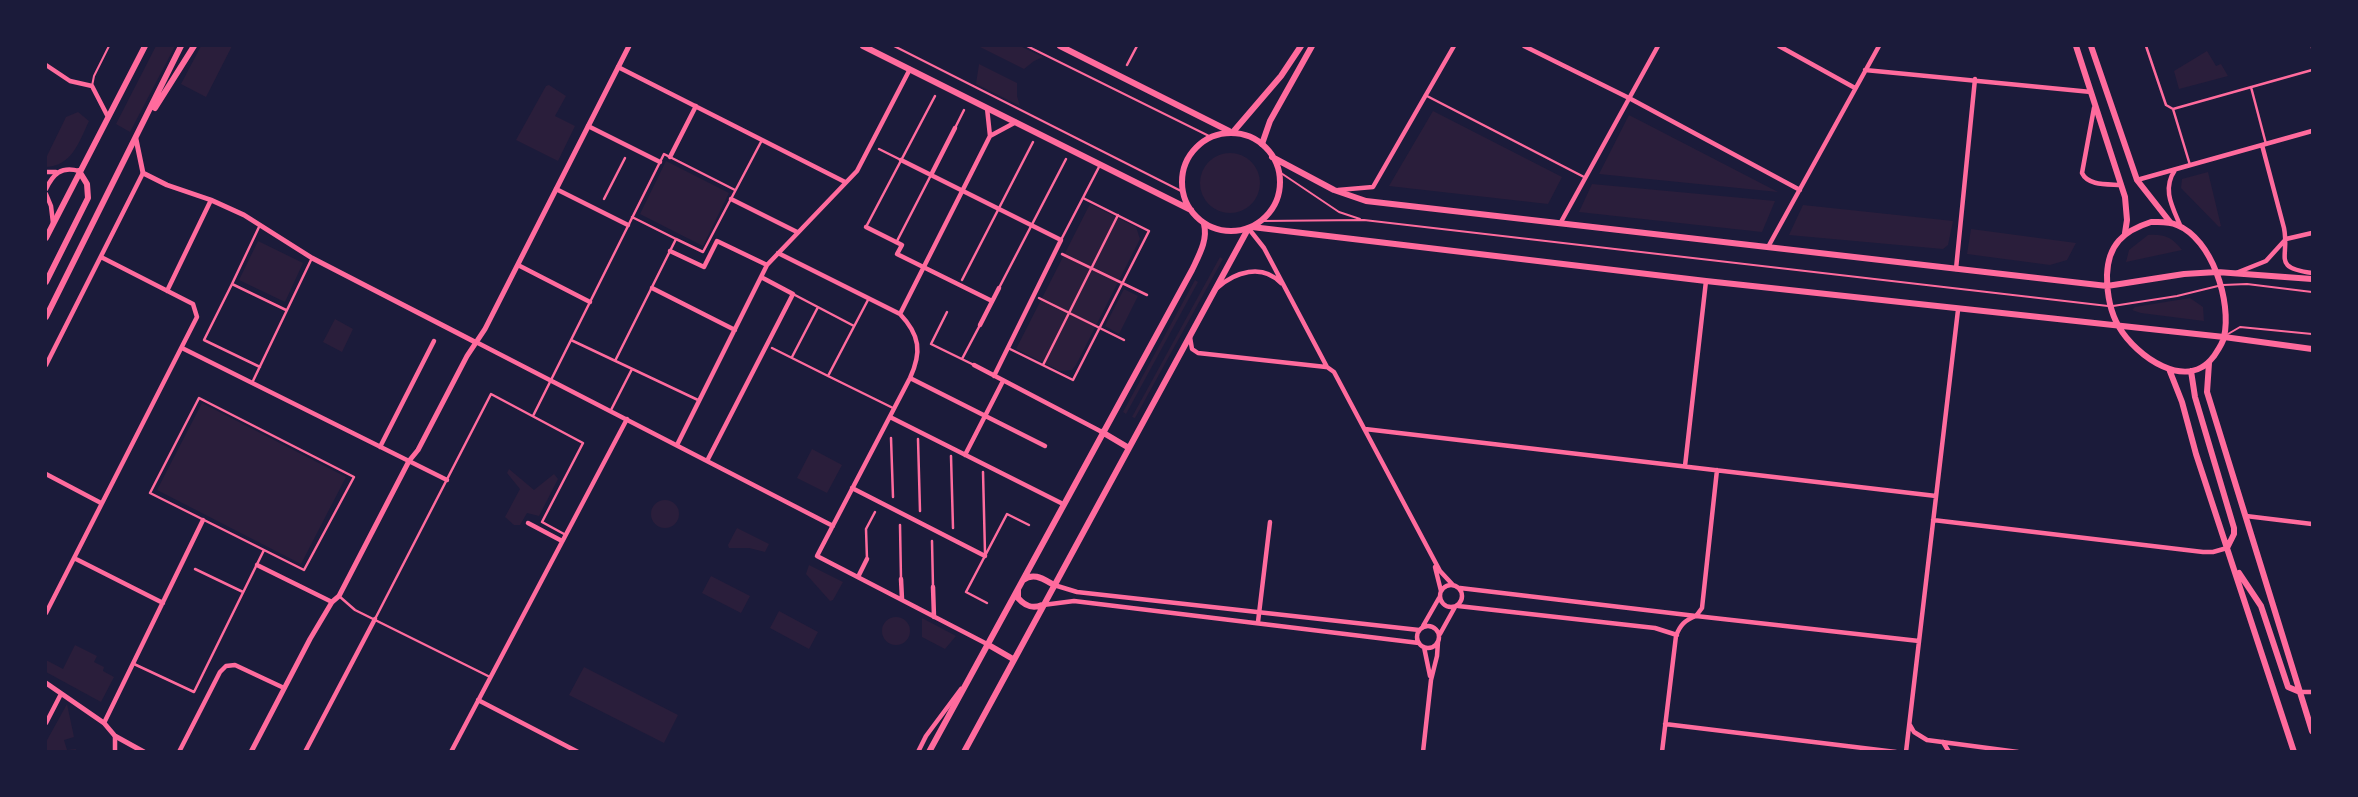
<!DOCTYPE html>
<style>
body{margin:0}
#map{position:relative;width:2358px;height:797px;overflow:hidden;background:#1b1b3a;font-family:"Roboto Condensed",sans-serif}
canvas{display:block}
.frame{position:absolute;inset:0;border:47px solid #1b1b3a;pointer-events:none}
</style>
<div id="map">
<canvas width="2358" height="797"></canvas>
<div class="frame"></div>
</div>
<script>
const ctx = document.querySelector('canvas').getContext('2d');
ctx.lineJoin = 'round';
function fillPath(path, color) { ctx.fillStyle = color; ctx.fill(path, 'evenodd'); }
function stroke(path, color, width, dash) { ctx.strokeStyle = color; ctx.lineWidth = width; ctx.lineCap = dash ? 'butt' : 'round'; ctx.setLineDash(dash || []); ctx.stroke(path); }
const green = new Path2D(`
 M 156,46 L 175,46 L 130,132 L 116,124 Z
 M 201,46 L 232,46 L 206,97 L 181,84 Z
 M 978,46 L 1020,46 L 1043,57 L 1034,61 L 1024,69 Z
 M 2207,51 L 2216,66 L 2221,64 L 2228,76 L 2179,89 L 2174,71 Z
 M 979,64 L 1017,83 L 1017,96 L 1020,106 L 976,84 Z
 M 549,85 L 566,96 L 555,116 L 575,126 L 558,161 L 516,140 L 546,86 Z
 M 1433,111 L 1562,177 L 1548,204 L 1389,186 Z
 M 78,112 L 89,121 C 79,142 72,166 46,167 L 46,158 L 66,117 Z
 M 1629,115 L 1778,192 L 1599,174 Z
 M1200 183a30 30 0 1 1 60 0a30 30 0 1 1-60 0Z
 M 666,161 L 729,193 L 703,246 L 640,214 Z
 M 2208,172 L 2221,226 L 2219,227 L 2181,188 L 2182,179 Z
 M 1592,184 L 1775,201 L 1762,232 L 1579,212 Z
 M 1090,204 L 1136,227 L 1140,239 L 1076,365 L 1072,370 L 1060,371 L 1016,349 Z
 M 1803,205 L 1953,221 L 1948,245 L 1943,249 L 1789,235 Z
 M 1971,229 L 2076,243 L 2067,260 L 2050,265 L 1967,254 Z
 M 2148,235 C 2164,234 2172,237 2182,250 L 2126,262 L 2129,250 Z
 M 258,241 L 303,263 L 285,302 L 239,280 Z
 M 1220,257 L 1223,259 L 1135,418 L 1132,417 Z
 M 1195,280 L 1198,282 L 1126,414 L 1123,412 Z
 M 1124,289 L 1138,296 L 1119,334 L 1105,326 Z
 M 2190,298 L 2203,307 L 2204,321 L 2141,313 L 2132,310 L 2135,307 Z
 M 335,319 L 353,329 L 342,352 L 323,342 Z
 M 202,403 L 346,477 L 301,564 L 157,490 Z
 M 812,449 L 842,465 L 827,493 L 797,478 Z
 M 509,469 L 534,490 L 554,474 L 558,479 L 539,516 L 527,513 L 520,525 L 514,525 L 505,517 L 520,489 L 507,473 Z
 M651 514a14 14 0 1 1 28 0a14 14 0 1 1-28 0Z
 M 737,528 L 769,544 L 765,552 L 749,548 L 729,548 L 728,545 Z
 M 809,565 L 843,582 L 833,600 L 830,601 L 806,574 Z
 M 711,576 L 750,596 L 741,613 L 702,593 Z
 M 779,611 L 818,632 L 809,649 L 770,628 Z
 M882 631a14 14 0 1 1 28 0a14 14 0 1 1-28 0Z
 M 922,618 L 956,636 L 945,649 L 922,637 Z
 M 75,645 L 97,656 L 94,662 L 104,667 L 103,671 L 114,677 L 101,702 L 46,672 L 46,660 L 63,669 Z
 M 584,667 L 678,715 L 664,743 L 569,695 Z
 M 67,704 L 74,737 L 64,740 L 67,750 L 76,749 L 76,751 L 46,751 L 46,742 Z`);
const service = new Path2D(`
 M 894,46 L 1183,192
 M 1027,46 L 1211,137
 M 92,86 L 94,76 L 109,46
 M 1278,171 L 1339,212 L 1360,219
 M 1261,221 L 1364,220 L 2108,306
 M 2223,285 L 2247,284 L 2312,292
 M 2113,306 L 2177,296 L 2218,286
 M 2228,334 L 2240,327 L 2312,334`);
const pedestrian = new Path2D(`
 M 2146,46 L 2166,105 L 2173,109 L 2190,165
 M 2312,46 L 2312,48
 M 1127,65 L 1137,46
 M 2251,87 L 2266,144
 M 1425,95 L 1584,177
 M 2173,109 L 2312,70
 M 955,128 L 964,110
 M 879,149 L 901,160
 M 604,199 L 625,158
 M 632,217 L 676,239
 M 259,227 L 232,284 L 286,310
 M 866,227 L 935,96
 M 1061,240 L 1100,165
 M 896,243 L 931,175
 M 1062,254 L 1147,295
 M 962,280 L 1033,142
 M 232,284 L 204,340 L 260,367
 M 1000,286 L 1066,159
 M 793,294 L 854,326
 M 869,298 L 828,376 L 893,408
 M 1039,298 L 1124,340
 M 947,312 L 931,344 L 974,365
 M 571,340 L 698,400
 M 772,348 L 828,376
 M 1008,348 L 1073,380 L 1149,231 L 1083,198
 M 792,357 L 818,307
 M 962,359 L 980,325
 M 615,361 L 676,239 L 703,252 L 762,140
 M 1043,365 L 1118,215
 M 252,383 L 311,260
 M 199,398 L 354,477 L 304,570 L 150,493 Z
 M 611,410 L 632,369
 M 533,416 L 664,154 L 735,190
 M 891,438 L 893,497
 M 918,439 L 920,511
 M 951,456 L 953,528
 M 983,472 L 985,553
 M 900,525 L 901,579
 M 932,541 L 933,587
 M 867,559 L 866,529 L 875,512
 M 195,569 L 243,592
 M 339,596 L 355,610 L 490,677
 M 987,603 L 966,592 L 1007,514 L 1029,525
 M 375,619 L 491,394 L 583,443 L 542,522 L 564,534
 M 134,664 L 194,692 L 264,550`);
const minor = new Path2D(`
 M 1524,46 L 1629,98 L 1800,190
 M 1779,46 L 1855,88
 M 46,65 L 70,81 L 92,86 L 107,115
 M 618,67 L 845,182
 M 1865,70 L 2091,92
 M 2094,108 L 2082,173 C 2088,186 2108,184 2121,185
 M 588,126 L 660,162
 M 990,136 L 1016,122
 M 2262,145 L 2284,228 C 2290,258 2271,267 2312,273
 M 670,157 L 696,106
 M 901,160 L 1061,240 L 994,376
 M 2175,170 C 2162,189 2172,206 2180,225
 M 46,172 L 56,172
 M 931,175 L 955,128
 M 2137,180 L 2312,131
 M 46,189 C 53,174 61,166 79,171
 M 556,189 L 628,225
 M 1338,190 L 1373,187 L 1454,46
 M 46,194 L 51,206 L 53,223
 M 731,199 L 797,232
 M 1561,222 L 1658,46
 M 866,227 L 902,245 L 897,254 L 992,301
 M 1249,229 L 1264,248 L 1327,367 L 1334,372 L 1440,571 L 1453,585
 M 2286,239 L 2312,233
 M 1768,247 L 1879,46
 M 670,251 L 704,267 L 717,241 L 767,265
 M 778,253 L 900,314 C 920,335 922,352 910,378 L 817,556 L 987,644
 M 518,265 L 590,302
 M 1956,269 L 1975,79
 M 2236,273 L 2266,261 L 2286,239
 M 652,288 L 735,330
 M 1217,288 C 1235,272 1262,263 1281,283
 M 167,291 L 211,200
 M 900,314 L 990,136 L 987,108
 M 980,325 L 999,288
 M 1190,337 L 1192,349 L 1198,353 L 1326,367
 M 476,342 L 833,526
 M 182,348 L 447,480
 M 46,365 L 143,173
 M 974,365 L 1102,432
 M 910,378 L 1045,446
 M 890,417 L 1063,504
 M 1365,429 L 1936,496
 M 677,445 L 767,265 L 857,171 L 910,69
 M 380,447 L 434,341
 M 965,455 L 1003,381
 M 707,461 L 793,294 L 761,277
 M 1685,466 L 1706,281
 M 46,474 L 101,503
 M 852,488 L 985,556
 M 2246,516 L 2312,524
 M 1933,520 L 2203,552 L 2213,552 L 2227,548
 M 528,523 L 562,541
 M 74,558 L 163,603
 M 257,565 L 332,602
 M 1435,567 L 1441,591
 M 858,577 L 867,559
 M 901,579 L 902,599
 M1440 596a11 11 0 1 1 22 0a11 11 0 1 1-22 0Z
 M 1054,585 L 1077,592 L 1419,630
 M 933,587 L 934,617
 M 1460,588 L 1696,616 L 1702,608 L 1717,470
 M 1043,605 L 1074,601 L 1419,643
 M 1458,606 L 1655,628 L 1677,635
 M 46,613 L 197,317 L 193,304 L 101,257
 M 1258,622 L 1270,522
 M1417 637a11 11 0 1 1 22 0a11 11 0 1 1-22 0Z
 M 1423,626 L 1439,598
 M 1440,634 L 1455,607
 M 1424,647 L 1430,676
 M 2300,692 L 2312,692
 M 478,700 L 578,752
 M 46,723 L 61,694
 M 104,723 L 203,520
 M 1665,724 L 1896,752
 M 1910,725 L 1914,732 L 1927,740 L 2018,752
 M 1943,742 L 1949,752
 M 115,752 L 115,736
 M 179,752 L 220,672 L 226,666 L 235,665 L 284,688
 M 305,752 L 375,619
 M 451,752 L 627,419
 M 918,752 L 926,736 L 961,689
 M 1423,752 L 1431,680 L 1437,656 L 1438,642
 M 1662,752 L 1676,636 C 1680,625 1685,620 1696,616 L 1919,641
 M 1906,752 L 1958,310`);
const tertiary = new Path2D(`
 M 136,139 L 143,173 L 167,185 L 211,200 L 244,215 L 312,258 L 475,342
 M 46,683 L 104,723 L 115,736 L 144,752
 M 251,752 L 310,639 L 332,602 L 339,596 L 409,461 L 418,450 L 467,356 L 485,329 L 629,46`);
const secondary = new Path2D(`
 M 2076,46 L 2125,197 L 2127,220 L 2125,233
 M 2091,46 L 2137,180 L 2170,222
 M 1233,132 L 1281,76 L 1301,46
 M 1262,144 L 1270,121 L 1312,46
 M 1102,432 L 1129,448
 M 1023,580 C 1034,572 1043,579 1054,585
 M 1018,589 L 1018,598 C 1025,606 1032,609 1042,605
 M 987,644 L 1013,659
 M 929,752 L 1192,270 C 1199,255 1208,240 1204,224
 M 964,752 L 1248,229`);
const primary = new Path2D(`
 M 863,46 L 1191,210
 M 1060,46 L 1229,131
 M 155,108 L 194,46
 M1182 182a49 49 0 1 1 98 0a49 49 0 1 1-98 0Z
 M 1272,157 L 1334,190 L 1366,201 L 2107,286 L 2184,274 L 2217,272 L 2312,279
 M 2151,222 C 2160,222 2169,221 2177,225 C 2212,239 2232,302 2224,337 C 2223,343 2218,350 2214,356 C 2187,393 2136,356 2119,327 C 2110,312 2107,292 2107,275 C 2108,245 2123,231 2151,222 Z
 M 1252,227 L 1706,281 L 2224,337 L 2312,349
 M 46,238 L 145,46
 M 46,282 L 88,198 L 87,184 L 79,171
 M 46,317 L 181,46
 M 2209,363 L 2207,392 L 2312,731
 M 2169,369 L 2182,402 L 2196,454 L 2294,752
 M 2191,371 L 2195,397 L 2234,528 L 2234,534 L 2227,548
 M 2239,573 L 2261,606 L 2288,687 L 2300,692`);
fillPath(green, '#2a1e3b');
stroke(service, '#ff6b9d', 2);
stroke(pedestrian, '#ff6b9d', 2.5);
stroke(minor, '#ff6b9d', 4.5);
stroke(tertiary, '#ff6b9d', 5);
stroke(secondary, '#ff6b9d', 6);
stroke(primary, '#ff6b9d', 6);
</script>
